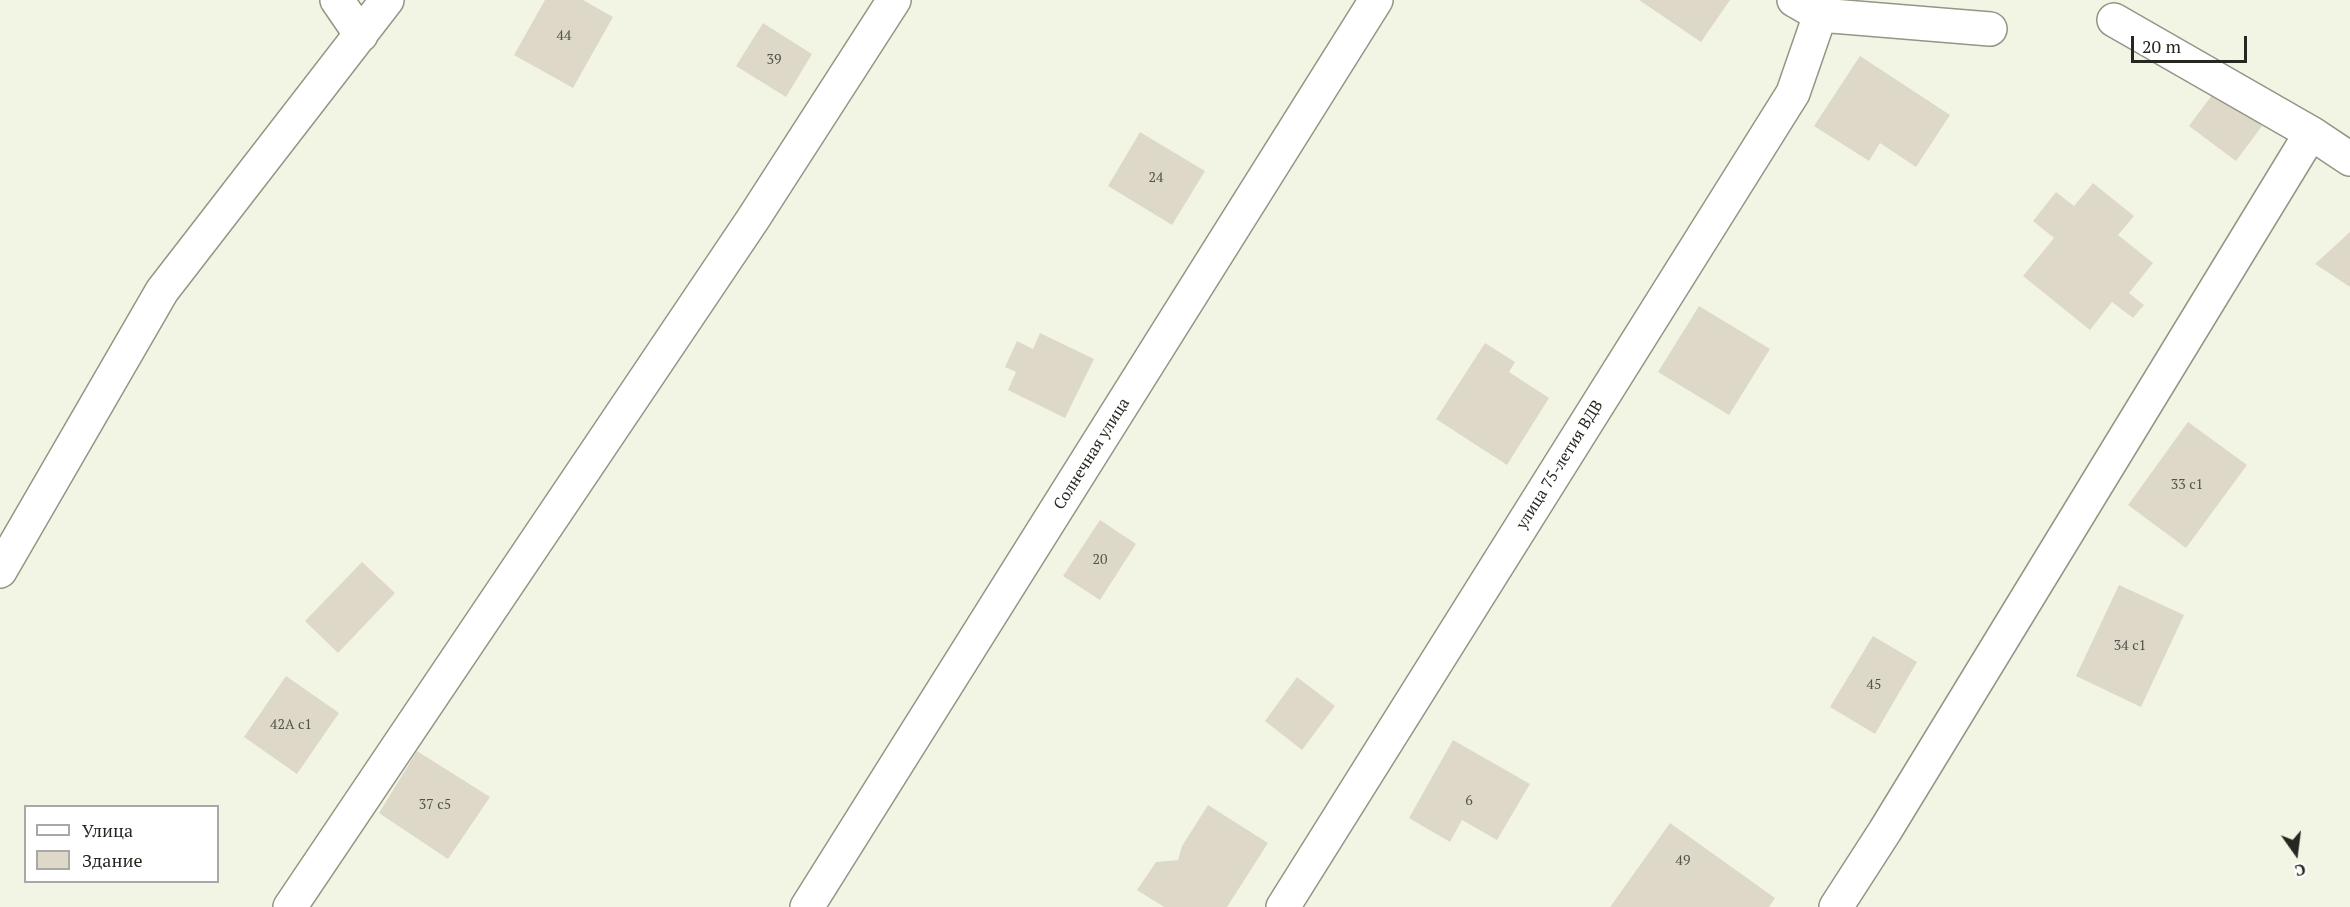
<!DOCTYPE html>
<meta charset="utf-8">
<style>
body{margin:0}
#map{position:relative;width:2350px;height:907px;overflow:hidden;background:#f3f5e4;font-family:"PT Serif",serif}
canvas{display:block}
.legend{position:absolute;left:24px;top:805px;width:195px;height:78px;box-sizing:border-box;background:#fff;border:2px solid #a8a9a6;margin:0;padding:8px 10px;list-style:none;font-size:18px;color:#262720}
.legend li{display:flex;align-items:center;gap:12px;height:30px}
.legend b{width:30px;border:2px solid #a8a9a6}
.north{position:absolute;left:2266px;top:823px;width:60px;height:60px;-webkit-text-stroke:4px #fff;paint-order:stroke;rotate:166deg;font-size:16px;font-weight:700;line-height:24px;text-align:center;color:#262720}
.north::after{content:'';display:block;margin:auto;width:21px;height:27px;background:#262720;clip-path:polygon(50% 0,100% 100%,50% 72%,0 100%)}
.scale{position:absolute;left:2131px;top:36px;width:116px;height:27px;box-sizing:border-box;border:3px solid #262720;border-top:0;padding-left:8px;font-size:18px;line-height:21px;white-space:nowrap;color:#262720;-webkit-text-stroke:4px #fff;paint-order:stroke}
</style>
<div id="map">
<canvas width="2350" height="907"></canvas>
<ul class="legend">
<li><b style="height:8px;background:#fff"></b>Улица</li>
<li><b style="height:16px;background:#ded8c8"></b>Здание</li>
</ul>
<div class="north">С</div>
<div class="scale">20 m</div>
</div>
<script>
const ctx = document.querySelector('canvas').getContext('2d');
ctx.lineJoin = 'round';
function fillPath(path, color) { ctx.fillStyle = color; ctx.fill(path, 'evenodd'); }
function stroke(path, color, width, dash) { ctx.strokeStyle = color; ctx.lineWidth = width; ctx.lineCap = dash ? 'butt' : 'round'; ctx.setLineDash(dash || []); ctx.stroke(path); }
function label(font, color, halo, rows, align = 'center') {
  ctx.font = font + ' "PT Serif",serif'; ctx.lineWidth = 4.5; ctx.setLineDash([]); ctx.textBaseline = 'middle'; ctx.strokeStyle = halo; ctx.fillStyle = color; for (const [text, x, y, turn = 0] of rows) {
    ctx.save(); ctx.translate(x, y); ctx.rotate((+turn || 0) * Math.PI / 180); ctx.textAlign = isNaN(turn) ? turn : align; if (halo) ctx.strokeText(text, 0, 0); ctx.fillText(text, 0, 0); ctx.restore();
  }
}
const building = new Path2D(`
 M 545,0 L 583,0 L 613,17 L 573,88 L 514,55 Z
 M 1639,0 L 1730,0 L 1701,42 Z
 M 763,23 L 812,54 L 786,97 L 736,66 Z
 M 1860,56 L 1950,115 L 1916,167 L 1880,143 L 1869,161 L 1814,126 Z
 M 2215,91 L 2262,126 L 2236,161 L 2189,126 Z
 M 1140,132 L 1205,171 L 1172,225 L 1108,186 Z
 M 2093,183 L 2134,216 L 2118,235 L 2153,263 L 2129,293 L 2144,305 L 2133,318 L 2112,302 L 2090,330 L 2023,276 L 2054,238 L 2033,221 L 2056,192 L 2074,206 Z
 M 2350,232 L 2350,287 L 2315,264 Z
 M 1699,306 L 1770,349 L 1729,415 L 1658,372 Z
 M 1040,333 L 1094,359 L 1065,418 L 1008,390 L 1016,372 L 1005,367 L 1017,341 L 1033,349 Z
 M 1485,343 L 1515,362 L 1509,372 L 1549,398 L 1507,465 L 1436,419 Z
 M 2188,422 L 2247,465 L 2186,548 L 2128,505 Z
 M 1100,520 L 1136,544 L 1100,600 L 1063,576 Z
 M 362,562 L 395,593 L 338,653 L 305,621 Z
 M 2119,585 L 2184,615 L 2141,707 L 2076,676 Z
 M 1873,636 L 1917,662 L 1875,734 L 1830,707 Z
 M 286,676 L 339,713 L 297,774 L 244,737 Z
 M 1297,677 L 1335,706 L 1302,750 L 1265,721 Z
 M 1453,740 L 1530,784 L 1497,840 L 1462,820 L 1450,842 L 1409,818 Z
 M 417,751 L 490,797 L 448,859 L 379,813 Z
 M 1208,805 L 1268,843 L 1227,907 L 1164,907 L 1137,890 L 1156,862 L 1178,860 L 1182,846 Z
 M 1670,823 L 1775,898 L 1769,907 L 1610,907 Z`);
const minor = new Path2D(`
 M 337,0 L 361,35
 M 1794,0 L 1820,15 L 1990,29
 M 2114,20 L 2311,133 L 2350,159
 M 0,571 L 162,291 L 387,0
 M 290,907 L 753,219 L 894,0
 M 807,907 L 1376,0
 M 1283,907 L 1793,93 L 1820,15
 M 1836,907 L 1885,831 L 2311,133`);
const numberNames = [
 ["44",564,36],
 ["39",774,60],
 ["24",1156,178],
 ["33 с1",2187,485],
 ["20",1100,560],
 ["34 с1",2130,646],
 ["45",1874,685],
 ["42А с1",291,725],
 ["6",1469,801],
 ["37 с5",435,805],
 ["49",1683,861]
];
const streetNames = [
 ["Солнечная улица",1092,454,-58],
 ["улица 75-летия ВДВ",1560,465,-58]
];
fillPath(building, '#ded8c8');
stroke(minor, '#939585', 36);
stroke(minor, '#fff', 33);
label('14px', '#54534a', null, numberNames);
label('16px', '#262720', '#fff', streetNames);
</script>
